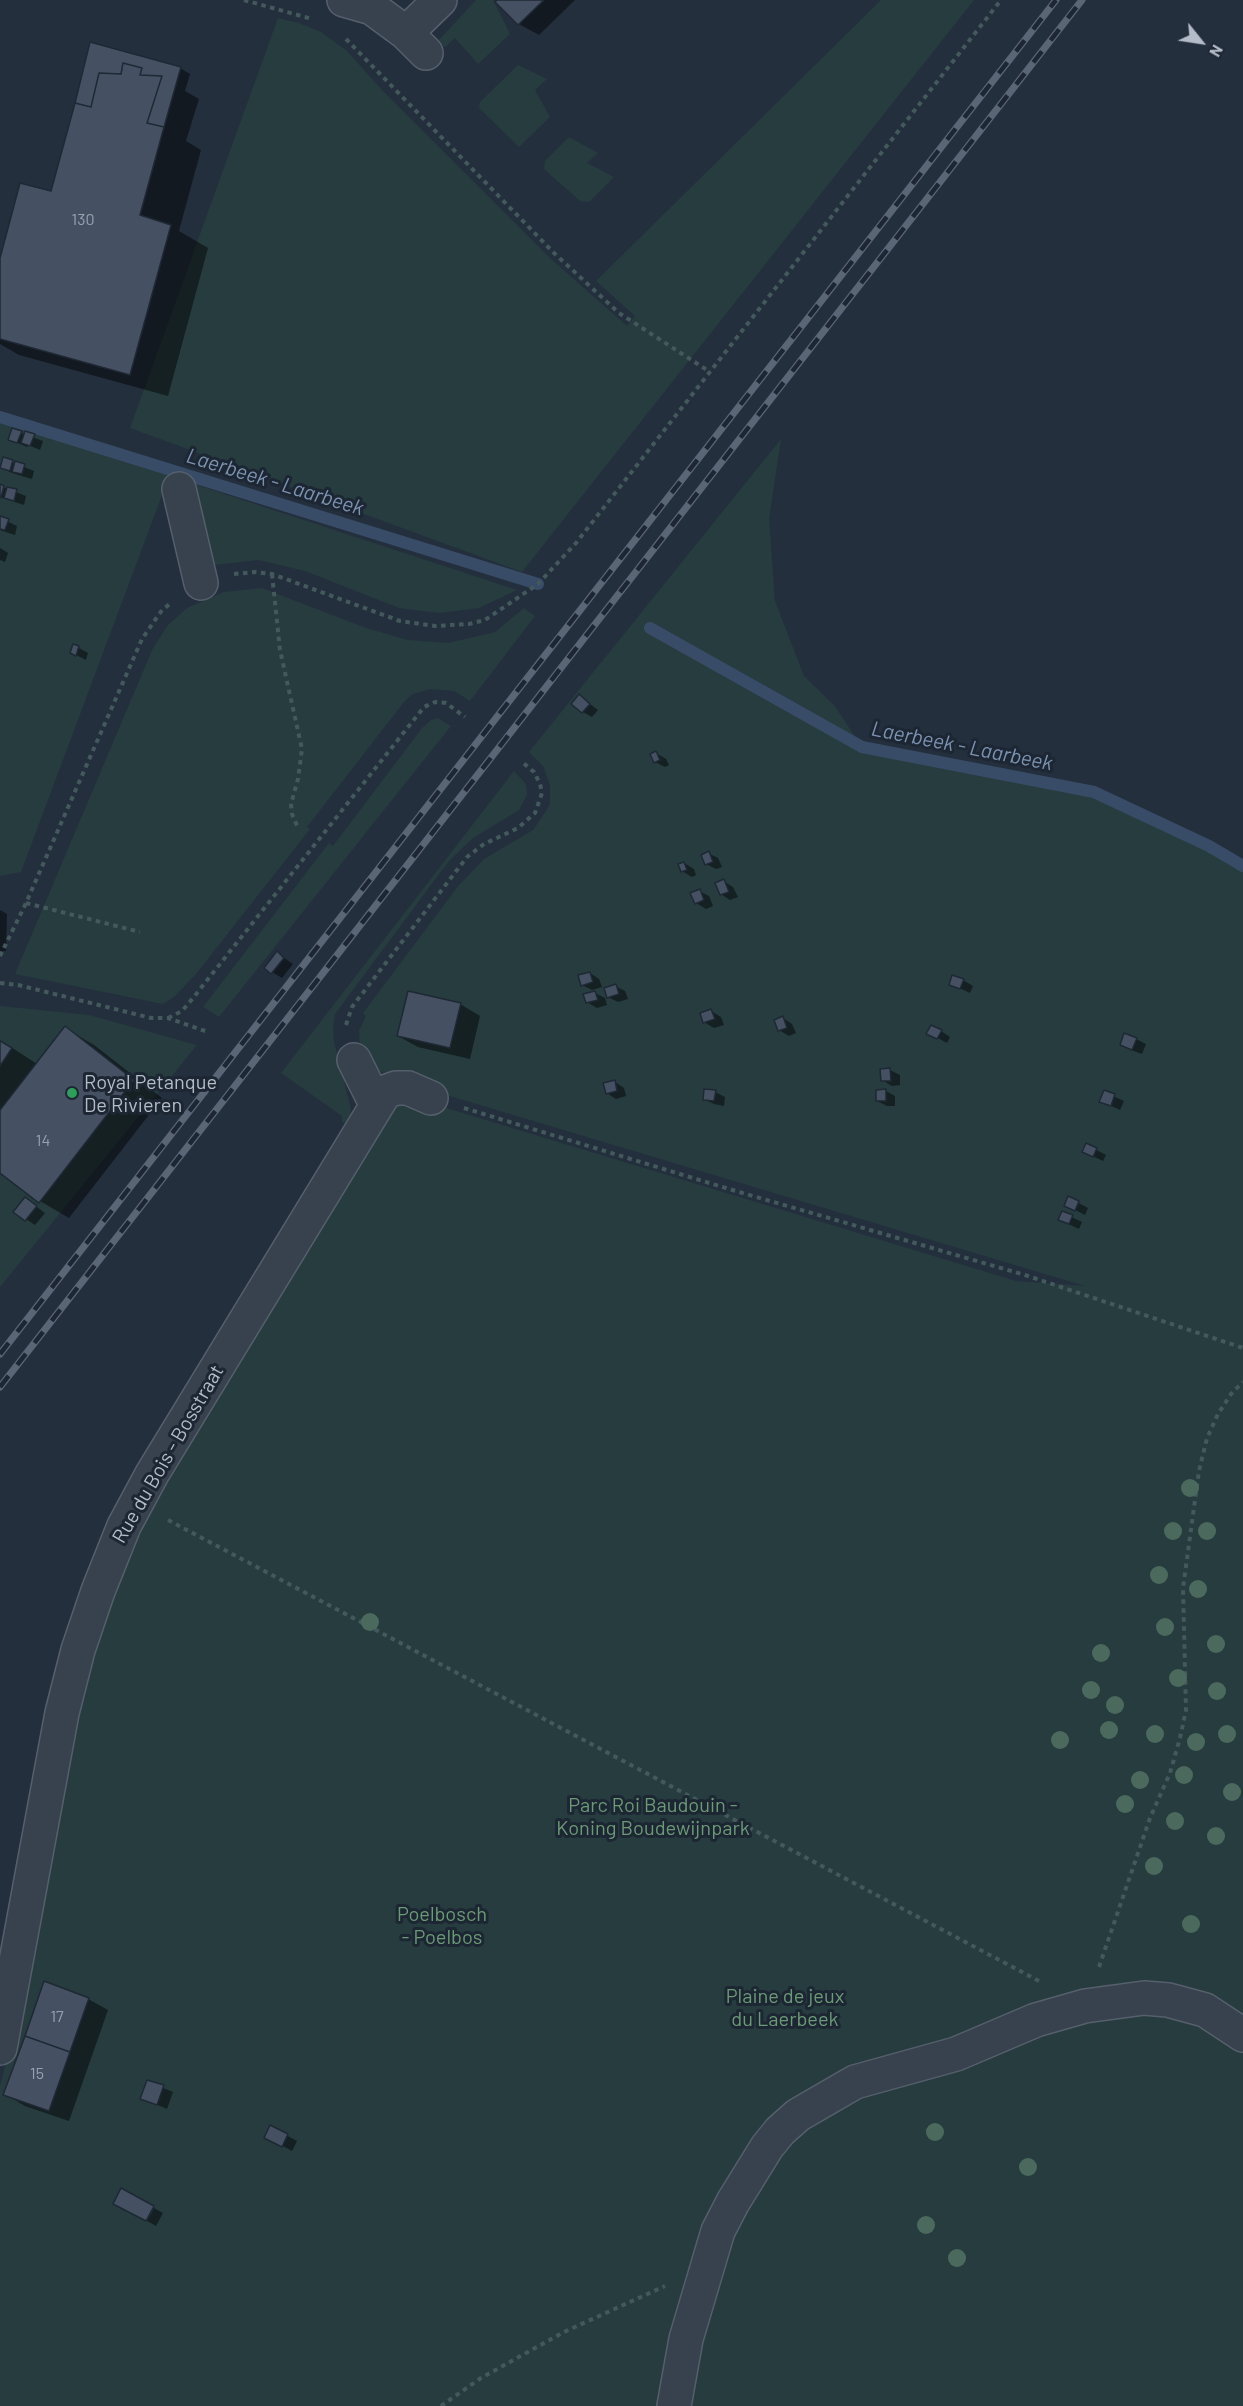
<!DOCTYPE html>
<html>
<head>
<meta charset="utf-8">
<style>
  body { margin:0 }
  #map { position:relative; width:1243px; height:2406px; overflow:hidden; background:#242f3e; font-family:Barlow,sans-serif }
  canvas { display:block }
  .north { position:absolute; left:1171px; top:12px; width:60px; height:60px; -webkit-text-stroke:4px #1d2633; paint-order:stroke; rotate:120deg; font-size:16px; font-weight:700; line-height:24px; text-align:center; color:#b4bcc9 }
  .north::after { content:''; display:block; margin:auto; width:21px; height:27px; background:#b4bcc9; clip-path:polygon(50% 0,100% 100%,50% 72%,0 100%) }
</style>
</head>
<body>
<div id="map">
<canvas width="1243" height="2406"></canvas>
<div class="north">N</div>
</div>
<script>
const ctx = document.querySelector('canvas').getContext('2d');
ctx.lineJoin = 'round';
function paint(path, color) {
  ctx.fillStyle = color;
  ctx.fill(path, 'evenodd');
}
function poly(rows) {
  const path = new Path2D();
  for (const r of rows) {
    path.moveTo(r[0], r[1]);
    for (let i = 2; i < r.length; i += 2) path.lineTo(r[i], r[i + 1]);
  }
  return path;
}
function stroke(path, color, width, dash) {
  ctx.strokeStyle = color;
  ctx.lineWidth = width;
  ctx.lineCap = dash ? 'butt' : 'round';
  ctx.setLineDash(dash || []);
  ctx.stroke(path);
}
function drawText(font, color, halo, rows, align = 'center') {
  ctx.font = font + ' Barlow,sans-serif';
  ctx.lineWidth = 6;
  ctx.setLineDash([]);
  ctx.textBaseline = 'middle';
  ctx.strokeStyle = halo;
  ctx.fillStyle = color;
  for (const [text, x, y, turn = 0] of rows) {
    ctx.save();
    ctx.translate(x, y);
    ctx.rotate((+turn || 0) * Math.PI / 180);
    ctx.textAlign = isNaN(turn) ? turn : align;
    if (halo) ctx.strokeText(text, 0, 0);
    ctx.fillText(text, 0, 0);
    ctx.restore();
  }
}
paint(poly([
  [476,0,493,0,510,34,478,64,455,38,445,47,438,41],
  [881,0,974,0,522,572,130,428,278,18,299,23,321,32,347,51,381,89,551,259,627,326,635,316,596,281],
  [518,65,547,79,535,90,550,117,519,147,479,108,480,102],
  [569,137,598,153,587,163,614,177,589,202,580,201,544,169,545,161],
  [0,421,170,474,21,872,0,876],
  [781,439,769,519,775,601,804,676,834,705,862,747,1094,792,1209,846,1243,866,1243,2406,0,2406,0,2086,14,2032,70,1715,123,1552,395,1101,430,1103,1016,1281,1085,1286,433,1091,434,1086,377,1071,360,1047,359,1031,366,1016,363,1013,459,885,484,859,533,830,546,811,550,804,550,785,543,766,529,752],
  [191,483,517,590,479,608,439,613,399,608,305,571,258,560,206,566],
  [262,588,366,628,408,640,448,643,495,632,524,608,535,616,470,701,454,691,430,689,413,694,404,702,307,827,310,829,196,974,174,997,163,1004,15,974,153,648,168,625,187,608,224,592],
  [438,718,451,726,219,1017,203,1007,329,843,333,846,422,728,431,720],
  [514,771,526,784,527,795,519,810,473,838,448,862,335,1014,333,1028,334,1042,351,1109,350,1127,342,1122,342,1116,281,1073],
  [0,1006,89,1015,197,1045,0,1287]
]), '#263c3f');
paint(poly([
  [499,0,575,0,539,35,519,24,497,2],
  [180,68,190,74,185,91,199,99,186,141,201,150,179,231,208,248,168,396,19,355,0,344,0,263,52,193],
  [21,433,43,441,40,450,28,445,27,447,20,444,10,439],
  [4,459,34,471,32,479,12,473,2,468],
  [0,486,26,496,24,505,0,497],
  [0,518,17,526,15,535,0,530],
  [0,548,8,553,5,562,0,560],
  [79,648,88,653,86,660,72,653],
  [579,696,598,710,592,717,583,712],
  [656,753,666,759,669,765,665,767,655,762],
  [708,853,718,858,722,867,716,869,706,864],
  [684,863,694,869,696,875,692,877,682,871],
  [723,881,733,887,738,897,730,900,721,894],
  [699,891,709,896,713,906,706,909,696,903],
  [0,910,7,914,6,951,0,951],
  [277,953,293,964,282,978,272,972],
  [590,973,599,979,602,987,592,990,582,985],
  [963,980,973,986,970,993,951,984],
  [615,986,625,991,628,999,618,1002,608,997],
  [595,993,605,998,607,1005,597,1008,587,1002],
  [460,1004,480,1016,470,1059,418,1047,398,1036],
  [711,1011,721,1017,724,1025,714,1028,704,1022],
  [783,1018,792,1024,796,1033,789,1036,779,1030],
  [65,1028,94,1045,162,1098,69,1218,40,1201,0,1171,0,1040,37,1064],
  [941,1031,950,1037,947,1043,936,1037],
  [1136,1039,1146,1044,1142,1054,1131,1050],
  [890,1070,900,1075,900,1085,892,1086,882,1080],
  [615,1082,624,1088,626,1096,616,1099,607,1093],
  [886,1091,895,1096,895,1106,887,1106,877,1101],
  [715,1092,725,1097,724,1106,714,1104,704,1099],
  [1104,1092,1124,1101,1120,1110,1101,1101],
  [1087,1145,1106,1155,1103,1161,1084,1152],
  [1069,1198,1088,1208,1085,1215,1066,1205],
  [26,1199,45,1213,35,1225,26,1219],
  [1063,1213,1082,1222,1079,1229,1060,1220],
  [88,1999,108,2010,69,2121,25,2106,5,2094],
  [148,2082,173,2092,167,2109,142,2098],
  [271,2127,297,2141,292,2151,266,2137],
  [154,2208,163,2213,156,2226,147,2221]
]), '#0007');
stroke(poly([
  [0,417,538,584],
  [650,628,862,747,1094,792,1209,846,1243,866]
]), '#394c67', 12);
const building = poly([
  [497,0,544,0,518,25,495,2,497,0],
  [90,42,181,67,164,127,147,123,162,76,140,75,142,68,123,63,121,74,99,73,91,107,75,103,90,42],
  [123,63,142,68,140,75,162,76,147,123,164,127,140,215,171,225,130,375,0,339,0,258,20,183,51,191,75,103,91,107,99,73,121,74,123,63],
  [12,428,22,431,17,443,8,440,12,428],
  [25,431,35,434,30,446,21,443,25,431],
  [3,457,13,460,10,471,0,468,3,457],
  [15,461,25,464,22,474,12,472,15,461],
  [0,484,4,486,1,498,0,497,0,484],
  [7,487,17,489,14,501,4,498,7,487],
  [0,516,9,519,5,530,0,529,0,516],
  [73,644,79,646,76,656,70,653,73,644],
  [579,694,590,704,582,713,571,704,579,694],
  [656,751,660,760,654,763,650,754,656,751],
  [709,851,713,862,705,865,701,855,709,851],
  [684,862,687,870,681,872,678,864,684,862],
  [724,879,729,892,720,895,715,883,724,879],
  [700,889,704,900,695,904,690,893,700,889],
  [277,951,284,958,271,974,264,968,277,951],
  [590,972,593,982,581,986,578,975,590,972],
  [952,975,964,979,960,989,949,985,952,975],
  [616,984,619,994,607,998,604,988,616,984],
  [408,991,461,1003,450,1048,397,1036,408,991],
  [595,991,598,1000,586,1003,583,994,595,991],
  [711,1009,715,1019,703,1023,700,1013,711,1009],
  [783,1016,787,1028,778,1031,774,1020,783,1016],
  [931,1025,942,1030,937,1039,926,1034,931,1025],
  [65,1026,134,1080,39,1203,0,1173,0,1110,65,1026],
  [1124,1033,1137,1038,1132,1050,1120,1045,1124,1033],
  [0,1041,12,1048,0,1066,0,1041],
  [890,1068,891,1081,881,1081,880,1069,890,1068],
  [615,1080,617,1091,606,1094,603,1083,615,1080],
  [704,1089,716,1090,714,1101,703,1100,704,1089],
  [886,1089,886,1101,876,1101,876,1090,886,1089],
  [1104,1090,1115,1094,1111,1106,1099,1102,1104,1090],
  [1086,1143,1097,1148,1093,1157,1082,1152,1086,1143],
  [1068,1196,1079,1201,1075,1211,1064,1206,1068,1196],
  [25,1197,37,1206,25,1221,13,1212,25,1197],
  [1062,1211,1073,1215,1069,1224,1058,1220,1062,1211],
  [44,1981,89,1998,70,2052,25,2036,44,1981],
  [25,2036,70,2052,49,2111,3,2095,25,2036],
  [147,2080,164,2085,157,2105,140,2099,147,2080],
  [270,2125,288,2134,282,2147,264,2138,270,2125],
  [121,2188,154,2206,146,2221,113,2204,121,2188]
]);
paint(building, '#455162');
stroke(building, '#1f2835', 1.5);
const minor = poly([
  [344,0,372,8,406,33,426,53],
  [406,33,440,0],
  [179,489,201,583],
  [354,1060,376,1104],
  [0,2048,62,1713,78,1650,98,1591,124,1526,152,1474,385,1092,396,1088,408,1088,431,1098],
  [674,2406,686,2339,718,2231,733,2202,767,2147,780,2131,798,2115,855,2082,956,2054,1036,2020,1085,2006,1144,1998,1168,2000,1205,2010,1243,2035]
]);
stroke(minor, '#565f6c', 36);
stroke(poly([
  [244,0,312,19],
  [346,39,554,253,619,313,710,372],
  [234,574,255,572,272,574,400,621,435,626,469,624,485,620,538,584,576,543,1001,0],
  [272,574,280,650,302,749,298,779,291,804,292,814,298,828],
  [26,903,140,932],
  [0,956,26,903,142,639,162,610,171,603],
  [0,983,18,985,151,1018,168,1018,208,1032],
  [168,1018,182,1011,193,998,424,707,435,702,446,703,465,717],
  [346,1025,352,1007,467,857,484,844,518,828,535,813,542,793,540,784,534,772,522,762],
  [464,1108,729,1189,1025,1275,1243,1348],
  [168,1520,1039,1981],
  [1099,1967,1150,1818,1170,1773,1180,1738,1186,1710,1183,1588,1199,1471,1207,1438,1218,1414,1231,1394,1243,1382],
  [441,2406,481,2378,564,2332,665,2286]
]), '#44595c', 4, [4.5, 4.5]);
stroke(minor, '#38414e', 33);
const rail = poly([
  [0,1354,1056,0],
  [0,1387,1082,0]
]);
stroke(rail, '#5a6575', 7);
stroke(rail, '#1d2633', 4.5, [14]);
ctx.fillStyle = '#4b6a5d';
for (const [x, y] of [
  [1190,1488],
  [1173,1531],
  [1207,1531],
  [1159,1575],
  [1198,1589],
  [370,1622],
  [1165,1627],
  [1216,1644],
  [1101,1653],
  [1178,1678],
  [1091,1690],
  [1217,1691],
  [1115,1705],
  [1109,1730],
  [1155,1734],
  [1227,1734],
  [1060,1740],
  [1196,1742],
  [1184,1775],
  [1140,1780],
  [1232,1792],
  [1125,1804],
  [1175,1821],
  [1216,1836],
  [1154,1866],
  [1191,1924],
  [935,2132],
  [1028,2167],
  [926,2225],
  [957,2258]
]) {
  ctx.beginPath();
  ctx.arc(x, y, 9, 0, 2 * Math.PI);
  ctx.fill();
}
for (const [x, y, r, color] of [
  [72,1093,6,"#2e9e5b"]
]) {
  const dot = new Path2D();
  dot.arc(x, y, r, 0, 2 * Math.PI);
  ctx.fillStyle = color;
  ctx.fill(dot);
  stroke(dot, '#1d2633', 2);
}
drawText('16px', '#98a1af', null, [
  ["130",83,220],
  ["14",43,1141],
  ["17",57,2017],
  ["15",37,2074]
]);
drawText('20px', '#b4bcc9', '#1d2633', [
  ["Royal Petanque",84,1082],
  ["De Rivieren",84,1105]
], 'left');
drawText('20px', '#b4bcc9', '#1d2633', [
  ["Rue du Bois - Bosstraat",168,1454,-60]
]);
drawText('20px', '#6b9a76', '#1d2633', [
  ["Parc Roi Baudouin -",653,1805],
  ["Koning Boudewijnpark",653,1828],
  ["Poelbosch",442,1914],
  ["- Poelbos",442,1937],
  ["Plaine de jeux",785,1996],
  ["du Laerbeek",785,2019]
]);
drawText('italic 21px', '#7c92b1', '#1d2633', [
  ["Laerbeek - Laarbeek",275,482,17],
  ["Laerbeek - Laarbeek",962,746,11]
]);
</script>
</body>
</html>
